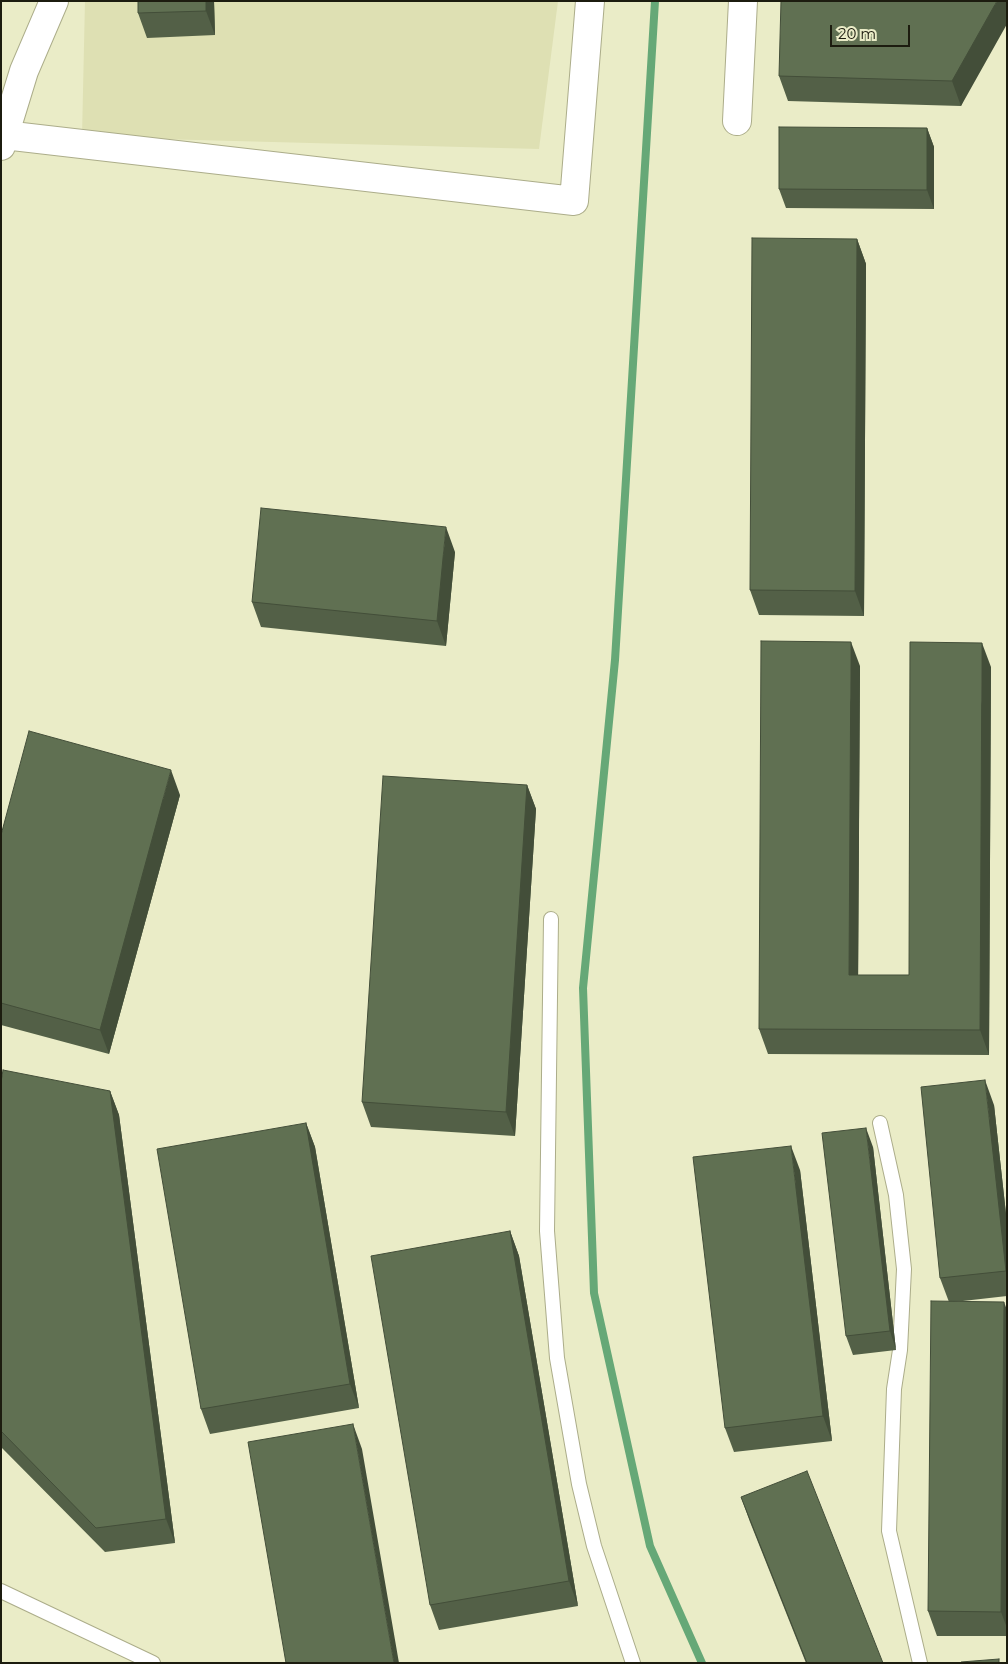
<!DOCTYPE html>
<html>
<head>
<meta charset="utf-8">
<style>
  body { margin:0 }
  #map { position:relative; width:1008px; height:1664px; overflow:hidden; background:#eaecc7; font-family:Montserrat,sans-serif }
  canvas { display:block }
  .frame { position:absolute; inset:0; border:2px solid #1c1c0f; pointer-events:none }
  .scale { position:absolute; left:830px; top:25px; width:80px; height:22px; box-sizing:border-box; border:2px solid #1c1c0f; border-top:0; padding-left:6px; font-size:15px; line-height:18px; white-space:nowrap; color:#1c1c0f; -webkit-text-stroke:4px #eaecc7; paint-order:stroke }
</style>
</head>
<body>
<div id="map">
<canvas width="1008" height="1664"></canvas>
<div class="frame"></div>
<div class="scale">20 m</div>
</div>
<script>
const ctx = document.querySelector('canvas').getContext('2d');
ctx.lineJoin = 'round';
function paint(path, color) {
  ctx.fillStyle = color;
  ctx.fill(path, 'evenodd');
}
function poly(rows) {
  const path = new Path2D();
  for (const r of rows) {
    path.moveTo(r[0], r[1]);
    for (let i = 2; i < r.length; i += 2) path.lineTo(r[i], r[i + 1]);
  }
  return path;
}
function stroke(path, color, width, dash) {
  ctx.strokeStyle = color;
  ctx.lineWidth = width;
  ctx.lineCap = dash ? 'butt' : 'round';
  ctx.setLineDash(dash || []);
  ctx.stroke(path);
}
paint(poly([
  [85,1,558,1,539,149,82,137]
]), '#dee0b3');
stroke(poly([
  [655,1,615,660,583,988,594,1293,650,1546,702,1663]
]), '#66a877', 8);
const lane = poly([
  [551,919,547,1231,557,1358,579,1484,594,1546,633,1663],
  [880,1123,896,1195,904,1269,900,1350,894,1389,889,1531,920,1663],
  [1,1591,153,1663]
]);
const street = poly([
  [737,121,743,1],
  [4,135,574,201,590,1],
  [1,146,24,71,54,1]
]);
stroke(lane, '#acad8a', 16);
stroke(street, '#acad8a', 30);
stroke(lane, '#fff', 14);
stroke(street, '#fff', 28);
paint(poly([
  [214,1,215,35,147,38,138,13],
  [1007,1,961,106,788,101,779,76],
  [927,128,934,147,934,209,786,208,779,189],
  [857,239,866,264,864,616,759,615,750,590],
  [455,552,446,646,261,627,252,602],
  [860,666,858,975,909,975,991,667,989,1055,768,1054,759,1029],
  [527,785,536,809,515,1136,371,1127,362,1102],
  [180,795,109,1054,1,1025,1,835],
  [1,1082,110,1091,119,1115,175,1543,105,1552,1,1447],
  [994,1105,1007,1223,1007,1296,954,1302,1007,1310,1007,1636,937,1636,928,1611,949,1302,940,1278],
  [306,1123,315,1147,359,1408,210,1434,201,1409],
  [873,1147,896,1350,853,1355,846,1336],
  [800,1170,832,1441,734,1452,725,1428],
  [510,1231,519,1256,578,1606,439,1630,430,1605],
  [741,1497,883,1663,806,1663,750,1522]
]), '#536047');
paint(poly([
  [206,1,214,1,215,35,206,11],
  [997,1,1007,1,1007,24,961,106,952,81],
  [927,128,934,147,934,209,927,190],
  [857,239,866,264,864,616,855,591],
  [446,527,455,552,446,646,437,621],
  [851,642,860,666,858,1000,849,975],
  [982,643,991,667,989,1055,980,1030],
  [171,770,180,795,109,1054,100,1030],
  [527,785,536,809,515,1136,506,1112],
  [985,1080,994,1105,1007,1223,1007,1274,1006,1271],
  [110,1091,119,1115,175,1543,166,1519],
  [306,1123,315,1147,359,1408,350,1384],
  [866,1128,873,1147,896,1350,890,1331],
  [791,1146,800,1170,832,1441,823,1416],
  [510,1231,519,1256,578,1606,569,1581],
  [1004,1302,1007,1310,1007,1628,1001,1612],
  [353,1424,362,1449,399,1663,394,1663]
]), '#434e39');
const building = poly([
  [138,1,206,1,206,11,138,13,138,1],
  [781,1,997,1,952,81,779,76,781,1],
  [779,127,927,128,927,190,779,189,779,127],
  [752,238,857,239,855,591,750,590,752,238],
  [261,508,446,527,437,621,252,602,261,508],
  [761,641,851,642,849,975,909,975,910,642,982,643,980,1030,759,1029,761,641],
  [29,731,171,770,100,1030,1,1003,1,835,29,731],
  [383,776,527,785,506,1112,362,1102,383,776],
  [3,1070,110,1091,166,1519,96,1528,1,1431,1,1082,3,1070],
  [985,1080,1006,1271,940,1278,921,1087,985,1080],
  [306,1123,350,1384,201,1409,157,1149,306,1123],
  [866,1128,890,1331,846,1336,822,1133,866,1128],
  [791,1146,823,1416,725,1428,693,1157,791,1146],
  [510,1231,569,1581,430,1605,371,1256,510,1231],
  [931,1301,1004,1302,1001,1612,928,1611,931,1301],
  [353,1424,394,1663,286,1663,248,1442,353,1424],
  [807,1471,883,1663,807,1663,741,1497,807,1471],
  [999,1659,999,1663,961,1663,961,1662,999,1659]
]);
paint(building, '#607052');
stroke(building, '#434e39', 1);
</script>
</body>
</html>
